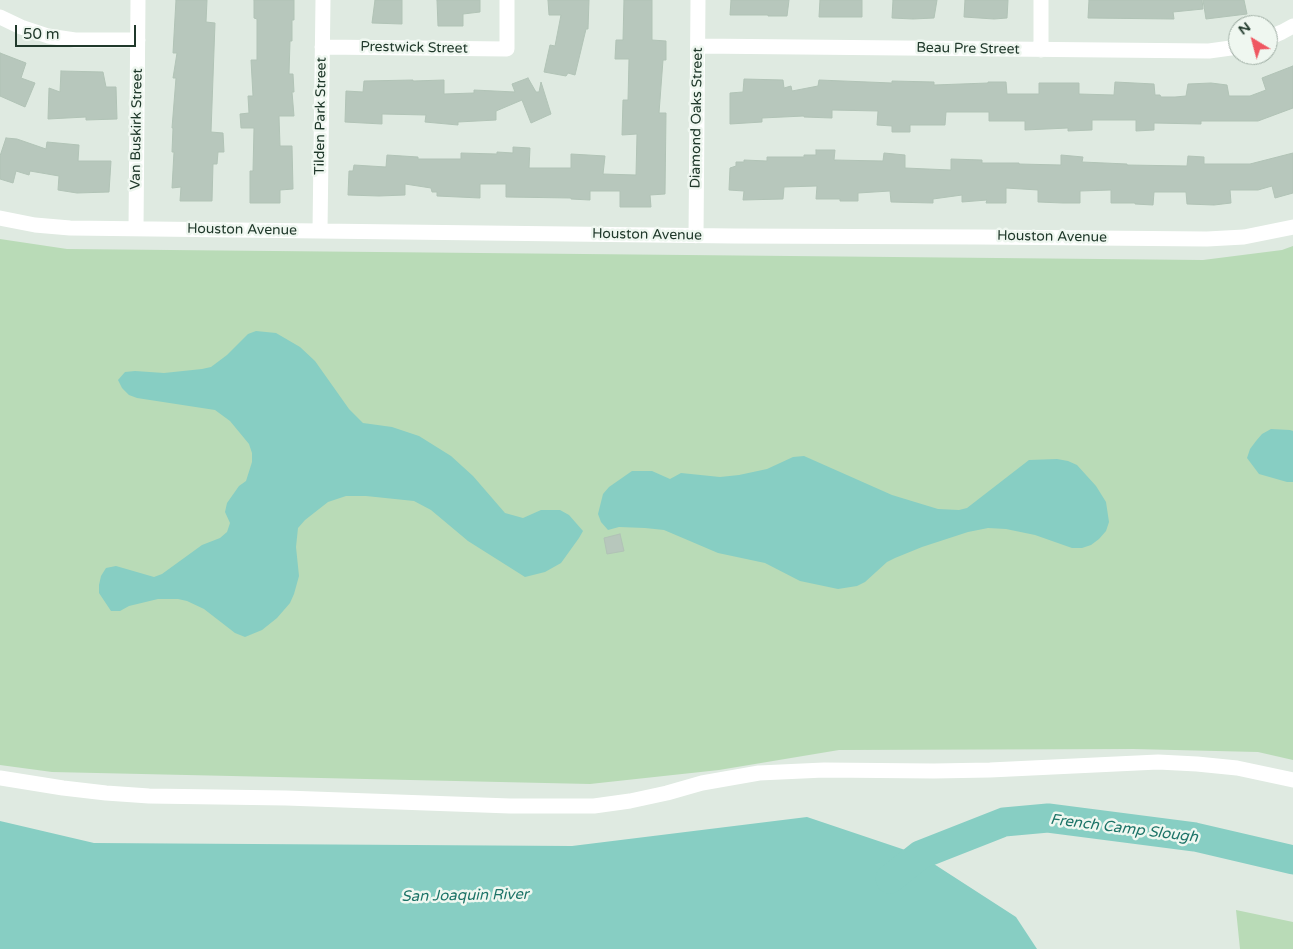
<!DOCTYPE html>
<html>
<head>
<meta charset="utf-8">
<style>
  body { margin:0 }
  #map { position:relative; width:1293px; height:949px; overflow:hidden; background:#dfeae1; font-family:"Varela Round",sans-serif }
  canvas { display:block }
  .north { position:absolute; left:1228px; top:15px; width:50px; height:50px; box-sizing:border-box; background:#eff7f0; border:1px solid #9caba1; border-radius:50%; rotate:323deg; font-size:14px; font-weight:700; line-height:20px; text-align:center; color:#20392b }
  .north::after { content:''; display:block; margin:auto; width:18px; height:22px; background:#ef5761; clip-path:polygon(50% 0,100% 100%,50% 72%,0 100%) }
  .scale { position:absolute; left:15px; top:25px; width:121px; height:22px; box-sizing:border-box; border:2px solid #20392b; border-top:0; padding-left:6px; font-size:15px; line-height:18px; white-space:nowrap; color:#20392b; -webkit-text-stroke:4px #eff7f0; paint-order:stroke }
</style>
</head>
<body>
<div id="map">
<canvas width="1293" height="949"></canvas>
<div class="north">N</div>
<div class="scale">50 m</div>
</div>
<script>
const ctx = document.querySelector('canvas').getContext('2d');
ctx.lineJoin = 'round';
function paint(path, color) {
  ctx.fillStyle = color;
  ctx.fill(path, 'evenodd');
}
function poly(rows) {
  const path = new Path2D();
  for (const r of rows) {
    path.moveTo(r[0], r[1]);
    for (let i = 2; i < r.length; i += 2) path.lineTo(r[i], r[i + 1]);
  }
  return path;
}
function stroke(path, color, width, dash) {
  ctx.strokeStyle = color;
  ctx.lineWidth = width;
  ctx.lineCap = dash ? 'butt' : 'round';
  ctx.setLineDash(dash || []);
  ctx.stroke(path);
}
function drawText(font, color, halo, rows, align = 'center') {
  ctx.font = font + ' "Varela Round",sans-serif';
  ctx.lineWidth = 5;
  ctx.setLineDash([]);
  ctx.textBaseline = 'middle';
  ctx.strokeStyle = halo;
  ctx.fillStyle = color;
  for (const [text, x, y, turn = 0] of rows) {
    ctx.save();
    ctx.translate(x, y);
    ctx.rotate((+turn || 0) * Math.PI / 180);
    ctx.textAlign = isNaN(turn) ? turn : align;
    if (halo) ctx.strokeText(text, 0, 0);
    ctx.fillText(text, 0, 0);
    ctx.restore();
  }
}
paint(poly([
  [0,239,67,249,1203,260,1282,250,1293,246,1293,760,1258,752,1133,749,839,750,719,770,590,784,52,772,0,765],
  [1236,910,1293,922,1293,949,1240,949]
]), '#b9dbb7');
paint(poly([
  [256,331,276,333,300,347,315,361,349,409,363,423,392,427,419,436,451,456,473,476,505,513,523,518,541,510,560,510,569,515,583,531,579,538,561,563,545,572,525,577,468,541,431,510,414,501,366,496,346,496,328,502,305,520,298,528,296,547,299,576,294,594,290,603,277,618,262,630,245,637,235,633,204,609,187,601,178,599,158,599,129,606,120,611,111,611,99,593,99,585,101,576,106,568,116,566,154,577,162,574,202,545,220,538,227,532,230,523,225,512,227,503,239,486,246,481,252,462,252,453,249,444,230,421,215,410,137,398,129,395,122,388,118,380,125,372,135,371,164,373,202,369,211,367,227,355,248,334],
  [1271,429,1290,430,1293,431,1293,482,1287,482,1259,474,1247,458,1250,449,1256,441,1262,434],
  [804,456,892,495,938,509,959,510,967,508,1029,460,1057,459,1068,461,1077,465,1096,486,1106,502,1109,522,1106,531,1099,539,1091,545,1082,548,1072,548,1035,535,1006,529,988,528,968,532,922,547,895,558,887,562,865,582,857,586,838,589,800,581,765,563,718,553,664,530,645,528,619,527,608,530,601,522,598,514,603,494,609,487,632,471,652,471,670,479,681,473,720,477,739,475,767,469,793,457],
  [807,817,920,855,1016,917,1037,949,0,949,0,821,94,843,572,846]
]), '#87cec3');
stroke(poly([
  [890,879,920,855,1004,822,1048,818,1195,837,1293,860]
]), '#87cec3', 29);
const building = poly([
  [176,0,207,0,206,22,215,23,211,132,223,133,224,152,218,152,217,164,213,164,212,201,180,201,181,187,172,188,174,152,172,152,173,128,172,128,176,78,173,78,177,53,173,53,176,0],
  [254,0,294,0,294,20,292,20,292,41,290,41,289,74,293,74,294,92,292,92,294,116,279,116,280,146,292,146,293,189,280,190,280,203,250,203,250,171,253,171,254,128,241,128,240,114,249,113,248,96,253,96,251,60,257,60,257,19,254,18,254,0],
  [375,0,402,0,402,24,372,23,375,0],
  [437,0,480,0,480,12,463,14,463,26,438,26,437,0],
  [548,0,589,0,588,29,586,29,575,75,568,73,566,76,544,72,550,45,555,46,561,15,549,15,548,0],
  [624,0,652,0,652,40,666,41,666,60,663,60,659,113,666,113,665,194,650,195,651,207,620,207,620,191,590,191,590,200,571,199,571,198,506,197,506,184,480,184,480,198,437,196,437,192,432,192,431,188,405,184,405,195,379,196,348,195,349,171,353,171,354,165,386,167,387,155,418,157,418,159,461,159,461,153,497,154,497,152,513,153,513,147,530,148,529,168,571,168,571,154,605,156,603,174,636,175,637,134,622,135,623,100,628,100,629,59,615,59,616,40,623,40,624,0],
  [731,0,789,0,787,16,768,16,768,15,730,15,731,0],
  [820,0,862,0,862,17,819,17,820,0],
  [893,0,937,0,934,18,913,19,892,18,893,0],
  [965,0,1008,0,1007,18,994,19,964,17,965,0],
  [1089,0,1202,0,1203,9,1173,12,1174,19,1088,18,1089,0],
  [1203,0,1244,0,1247,14,1206,19,1203,0],
  [0,53,26,63,21,78,35,83,25,107,0,96,0,53],
  [1293,66,1293,108,1258,121,1201,121,1201,124,1154,123,1154,130,1136,131,1136,120,1092,120,1092,130,1068,131,1068,128,1025,130,1025,121,989,121,989,112,946,112,945,125,910,125,910,132,892,132,892,126,877,125,878,111,832,110,832,118,804,117,804,116,762,118,762,122,730,124,730,93,743,92,744,79,783,80,784,88,791,86,792,91,818,86,819,80,892,83,892,81,934,82,934,85,988,83,988,82,1006,82,1007,94,1039,94,1039,83,1079,83,1079,94,1114,95,1115,82,1154,84,1155,95,1160,95,1161,97,1175,97,1186,96,1188,84,1211,83,1227,85,1229,96,1250,96,1266,90,1262,78,1293,66],
  [61,71,103,72,106,87,116,87,117,119,86,120,86,117,48,119,49,88,60,92,61,71],
  [528,78,536,92,539,92,541,82,551,114,531,123,522,100,496,111,496,120,458,122,458,125,425,122,426,115,382,114,382,124,345,122,346,91,363,92,364,81,413,80,413,81,444,80,444,94,474,93,474,90,515,92,512,84,528,78],
  [6,138,17,139,46,149,47,142,79,145,78,161,111,161,109,192,77,193,58,190,59,176,30,171,29,175,16,171,13,183,0,179,0,156,6,138],
  [816,150,835,150,834,160,883,161,884,153,905,155,905,168,951,170,951,159,982,160,982,163,1019,163,1019,164,1061,165,1061,155,1083,157,1082,162,1127,164,1127,165,1187,166,1188,156,1204,157,1204,164,1250,164,1293,153,1293,193,1275,198,1272,186,1258,190,1230,190,1231,203,1214,205,1187,204,1186,192,1154,192,1153,205,1135,204,1135,203,1111,203,1111,190,1080,191,1080,203,1063,203,1038,202,1038,190,1006,188,1006,203,986,203,987,200,962,202,962,195,933,199,933,203,891,202,890,191,858,193,858,201,840,201,840,199,816,199,817,186,784,187,783,199,743,200,744,191,729,190,730,168,736,166,736,162,744,162,744,160,767,161,767,157,804,157,804,155,816,155,816,150],
  [620,534,624,551,607,554,604,538,620,534]
]);
paint(building, '#b7c7bc');
stroke(building, '#b1c3b6', 1);
stroke(poly([
  [0,17,21,27,48,36,75,40,138,40],
  [1268,38,1282,32,1293,26],
  [698,46,1209,51,1238,47],
  [322,47,507,49,507,0],
  [1041,50,1041,0],
  [0,218,35,225,70,228,734,236,980,237,1207,239,1244,237,1293,227],
  [136,229,138,0],
  [320,231,323,0],
  [696,236,698,0],
  [0,778,63,788,106,793,149,796,286,798,510,806,594,806,630,801,667,793,702,783,759,773,824,770,934,771,990,770,1158,762,1197,764,1237,768,1293,780]
]), '#fff', 15);
drawText('14px', '#20392b', '#eff7f0', [
  ["Prestwick Street",414,48,1],
  ["Beau Pre Street",968,49,1],
  ["Tilden Park Street",321,116,-89],
  ["Diamond Oaks Street",697,118,-89],
  ["Van Buskirk Street",137,129,-89],
  ["Houston Avenue",242,230,1],
  ["Houston Avenue",647,235,1],
  ["Houston Avenue",1052,237,1]
]);
drawText('italic 15px', '#1c7367', '#eff7f0', [
  ["French Camp Slough",1124,829,7],
  ["San Joaquin River",465,896,-1]
]);
</script>
</body>
</html>
